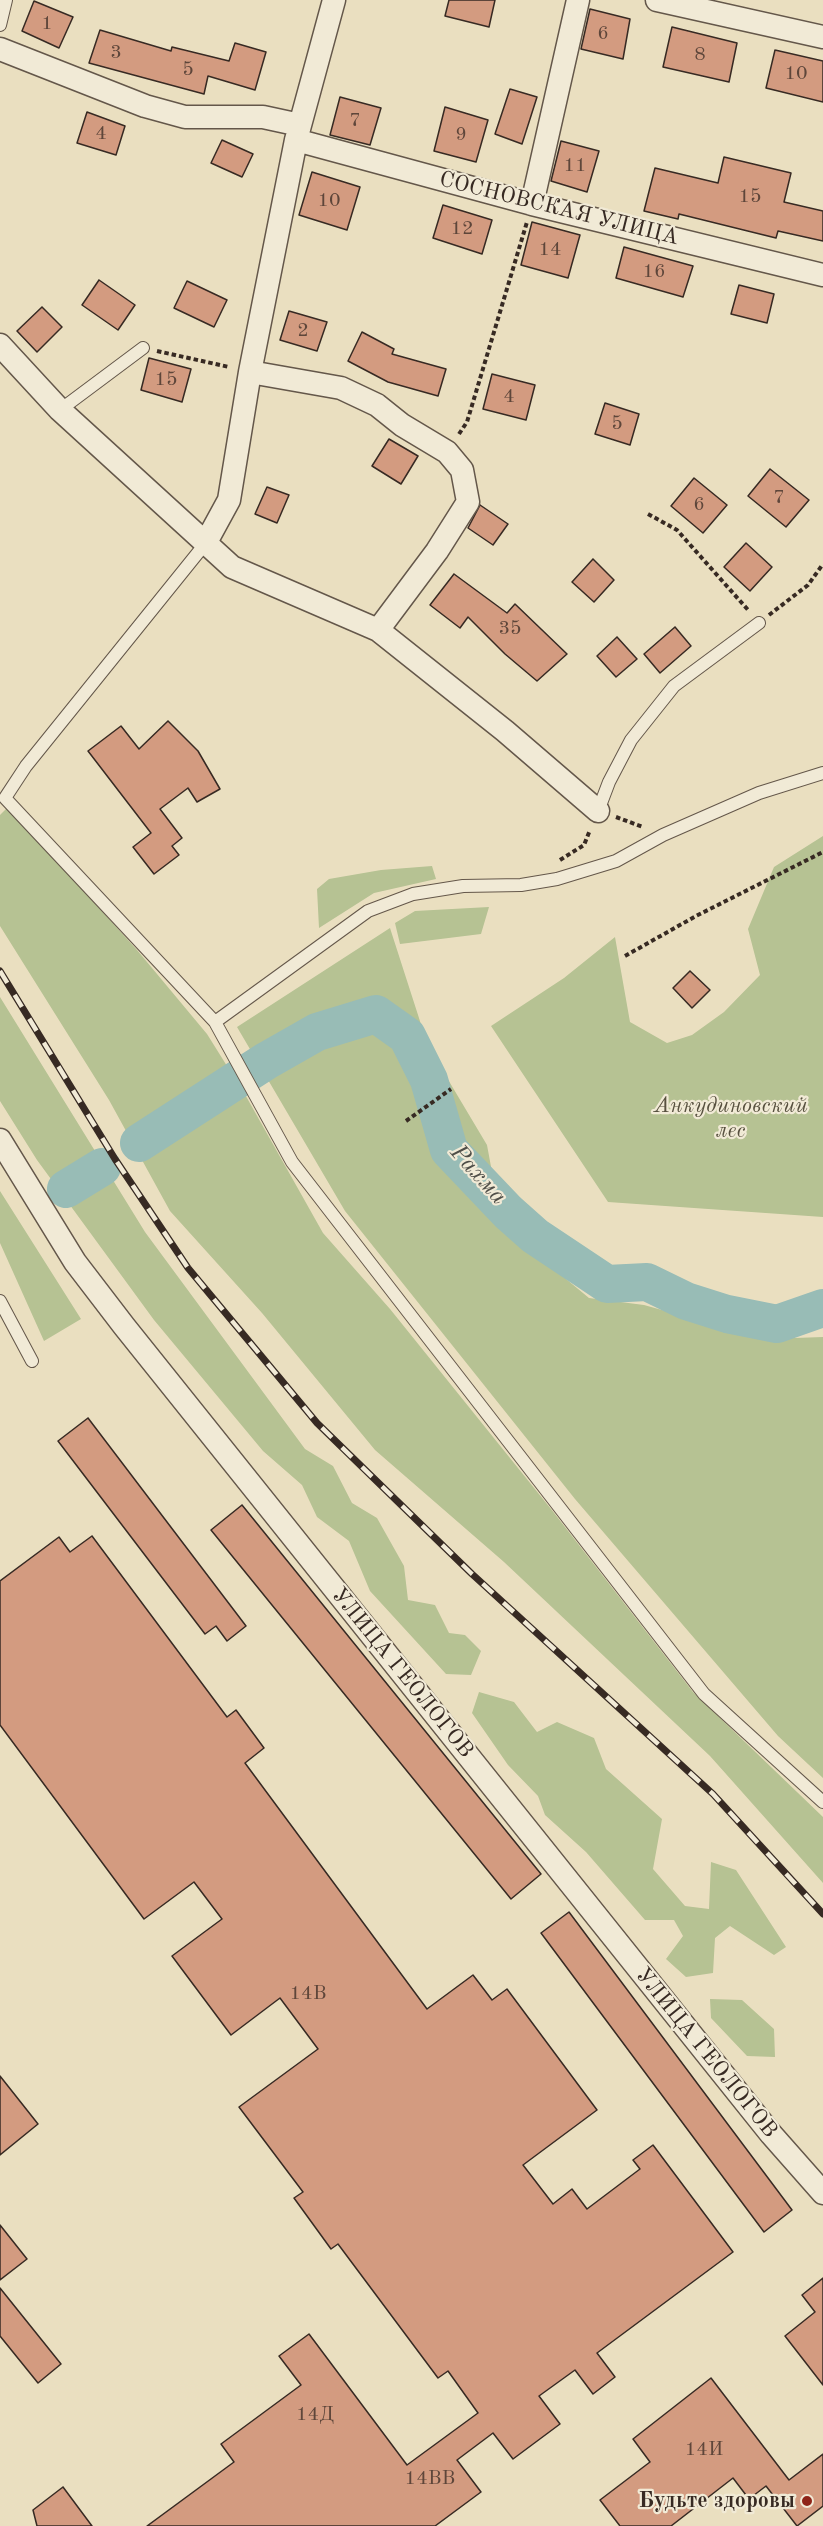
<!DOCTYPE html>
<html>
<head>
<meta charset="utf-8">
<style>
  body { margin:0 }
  canvas { display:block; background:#eadfc0 }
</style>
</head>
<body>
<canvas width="823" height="2526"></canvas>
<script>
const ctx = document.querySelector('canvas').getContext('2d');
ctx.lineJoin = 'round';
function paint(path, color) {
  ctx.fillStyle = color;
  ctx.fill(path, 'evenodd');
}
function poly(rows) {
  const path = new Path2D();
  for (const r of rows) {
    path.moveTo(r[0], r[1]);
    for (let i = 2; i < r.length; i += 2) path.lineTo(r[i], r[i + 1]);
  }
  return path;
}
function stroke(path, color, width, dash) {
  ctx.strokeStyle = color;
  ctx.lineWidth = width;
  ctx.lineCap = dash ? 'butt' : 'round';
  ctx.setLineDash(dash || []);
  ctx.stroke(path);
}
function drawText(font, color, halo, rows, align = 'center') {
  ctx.font = font + ' "Old Standard TT",serif';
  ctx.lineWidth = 4.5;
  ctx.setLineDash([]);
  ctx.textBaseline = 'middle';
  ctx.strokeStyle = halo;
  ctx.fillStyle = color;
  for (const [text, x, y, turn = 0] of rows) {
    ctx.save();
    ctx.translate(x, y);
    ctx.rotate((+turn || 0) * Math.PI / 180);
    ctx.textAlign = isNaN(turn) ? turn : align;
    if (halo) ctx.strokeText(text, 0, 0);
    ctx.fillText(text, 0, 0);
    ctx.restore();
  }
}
paint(poly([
  [8,807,137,950,207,1034,247,1098,323,1233,390,1309,551,1509,693,1692,823,1817,823,1883,710,1756,504,1562,375,1450,262,1313,170,1211,109,1100,0,926,0,815],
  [823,836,823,1217,608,1202,491,1026,564,978,615,937,630,1022,667,1043,692,1035,724,1012,760,975,748,929,774,867],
  [432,866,436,879,374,893,319,928,317,889,329,879,381,870],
  [489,907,481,934,400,944,395,923,415,911],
  [390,928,428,1046,487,1145,502,1226,589,1298,644,1305,766,1339,823,1337,823,1778,778,1736,575,1499,345,1211,237,1027],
  [0,997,145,1232,305,1449,333,1466,352,1503,377,1518,404,1566,408,1600,435,1605,449,1633,465,1635,481,1651,471,1675,446,1674,370,1591,349,1541,317,1517,302,1485,263,1451,154,1320,37,1160,0,1101],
  [0,1191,81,1319,44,1341,0,1243],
  [479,1692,514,1702,537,1732,557,1722,594,1738,606,1769,662,1819,653,1869,685,1906,709,1909,711,1862,736,1870,786,1947,774,1955,730,1926,715,1938,713,1973,686,1977,666,1959,683,1936,674,1920,645,1920,586,1852,545,1815,538,1796,508,1765,472,1713],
  [710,1999,742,2000,774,2029,775,2057,747,2056,711,2018]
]), '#b6c293');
stroke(poly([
  [139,1143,266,1061,317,1032,376,1014,407,1036,429,1080,449,1150,508,1212,535,1236,607,1284,647,1282,686,1301,727,1314,777,1324,823,1308],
  [66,1189,102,1167]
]), '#98bcb6', 38);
const building = poly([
  [449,0,495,0,489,27,445,16,449,0],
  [34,1,73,17,59,48,22,31,34,1],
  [590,9,630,19,623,59,581,49,590,9],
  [672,27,737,43,729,82,663,67,672,27],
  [100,30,171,51,172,47,229,61,235,43,266,52,255,90,208,76,204,94,89,63,100,30],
  [775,50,823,61,823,102,766,88,775,50],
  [510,89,537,97,522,144,495,134,510,89],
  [340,97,381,108,370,145,330,135,340,97],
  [445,107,488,120,476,162,434,151,445,107],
  [87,112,125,126,116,155,77,143,87,112],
  [222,140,253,154,242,177,211,163,222,140],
  [561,141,599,151,587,192,551,181,561,141],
  [724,157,791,173,784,202,823,211,823,241,778,231,776,238,679,214,678,219,644,211,655,168,718,183,724,157],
  [312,172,360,187,347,230,299,215,312,172],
  [443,205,492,220,482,254,433,238,443,205],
  [532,222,580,235,568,278,521,265,532,222],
  [624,247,693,266,683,297,616,278,624,247],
  [99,280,135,305,118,330,82,305,99,280],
  [187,281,227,300,214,327,174,308,187,281],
  [739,285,774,294,767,323,731,314,739,285],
  [42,307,62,327,37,352,17,331,42,307],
  [289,311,327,322,317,351,280,340,289,311],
  [362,332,394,349,392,354,446,369,438,396,388,382,348,361,362,332],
  [149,358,191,369,182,402,141,390,149,358],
  [492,374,535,385,526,420,483,409,492,374],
  [605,403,639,414,630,445,595,434,605,403],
  [389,439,418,456,401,484,372,466,389,439],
  [770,469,809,500,786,527,748,496,770,469],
  [694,478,727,505,703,533,671,506,694,478],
  [267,487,289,495,277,523,255,514,267,487],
  [480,505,508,524,493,545,468,528,480,505],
  [746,543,772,567,750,591,724,567,746,543],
  [593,559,614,580,594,602,572,582,593,559],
  [454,574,507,613,515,604,567,654,537,681,505,654,468,617,460,628,430,605,454,574],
  [675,627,691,646,660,673,644,654,675,627],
  [617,637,637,659,616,677,597,656,617,637],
  [168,721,198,751,220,789,197,802,188,788,160,809,182,838,172,846,179,855,154,874,133,847,151,833,88,751,121,726,139,749,168,721],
  [690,971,710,990,692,1008,673,988,690,971],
  [88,1418,246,1626,227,1641,216,1626,205,1634,58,1441,88,1418],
  [242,1505,541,1874,511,1899,211,1530,242,1505],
  [92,1536,227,1717,236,1710,264,1748,245,1763,427,2009,473,1975,492,2000,507,1989,597,2110,523,2165,553,2204,572,2189,587,2209,640,2169,633,2160,653,2145,733,2252,597,2353,615,2377,593,2394,575,2370,539,2396,560,2424,513,2459,493,2433,457,2460,481,2492,435,2526,147,2526,234,2462,221,2444,301,2385,279,2356,309,2334,407,2465,478,2413,448,2371,438,2378,338,2244,331,2249,294,2198,303,2192,239,2107,318,2049,280,1998,231,2035,172,1956,222,1919,194,1882,144,1919,0,1725,0,1581,59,1537,70,1552,92,1536],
  [569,1912,792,2210,764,2232,541,1933,569,1912],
  [0,2076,38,2124,0,2155,0,2076],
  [0,2225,27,2259,0,2280,0,2225],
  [823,2278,823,2385,785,2336,815,2312,802,2295,823,2278],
  [0,2288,61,2364,38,2383,0,2336,0,2288],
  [711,2378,789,2480,823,2454,823,2506,797,2526,766,2486,749,2499,733,2478,671,2526,620,2526,600,2500,650,2462,633,2439,711,2378],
  [63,2487,92,2526,37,2526,33,2510,63,2487]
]);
paint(building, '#d39b80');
stroke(building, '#372a23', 1.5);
const lane = poly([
  [0,25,6,0],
  [60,410,143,348],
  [205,544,26,766,5,798,215,1022,292,1162,704,1694,823,1802],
  [598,811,609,782,631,740,674,686,759,623],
  [215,1022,368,911,413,894,463,886,521,885,557,879,616,861,663,835,759,793,823,773],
  [0,1301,32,1361]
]);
const street = poly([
  [657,0,823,37],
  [0,49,145,106,185,117,263,117,300,125],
  [296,140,532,204,823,275],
  [532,204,578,0],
  [0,345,60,410,232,567,378,630,505,731,598,811],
  [250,372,341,388,377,405,402,425,447,452,462,470,468,502,437,551,378,630],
  [205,544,229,500,250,372,296,140,334,0],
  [0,1140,75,1262,124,1326,771,2134,823,2193]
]);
stroke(lane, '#64574a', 14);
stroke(street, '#64574a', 25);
stroke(poly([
  [157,351,229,367],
  [459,434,467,422,527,222],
  [648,514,677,530,749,611],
  [769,615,808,585,823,564],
  [616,817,643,827],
  [560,860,584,845,590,830],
  [625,956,696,916,823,852],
  [406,1121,451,1089]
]), '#372a23', 4, [4.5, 3]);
stroke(lane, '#f1ead6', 12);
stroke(street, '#f1ead6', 22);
const rail = poly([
  [0,971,115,1159,188,1268,317,1423,472,1574,713,1794,823,1914]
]);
stroke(rail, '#372a23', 7);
stroke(rail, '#f1ead6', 4.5, [14]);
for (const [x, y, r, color] of [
  [807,2501,6,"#8f2418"]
]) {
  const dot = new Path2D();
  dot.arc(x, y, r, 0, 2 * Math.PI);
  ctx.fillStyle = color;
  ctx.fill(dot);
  stroke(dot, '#f1ead6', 2);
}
drawText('20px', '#5e463a', null, [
  ["1",47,24],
  ["6",603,34],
  ["3",116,53],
  ["8",700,55],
  ["5",188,70],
  ["10",796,74],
  ["7",355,121],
  ["4",101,134],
  ["9",461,135],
  ["11",575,166],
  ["15",750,197],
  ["10",329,201],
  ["12",462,229],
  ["14",550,250],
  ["16",654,272],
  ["2",303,331],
  ["15",166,380],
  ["4",509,397],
  ["5",617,424],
  ["7",779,498],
  ["6",699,505],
  ["35",510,629],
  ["14В",308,1994],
  ["14Д",315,2415],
  ["14И",704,2450],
  ["14ВВ",430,2479]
]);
drawText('22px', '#372a23', '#f1ead6', [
  ["СОСНОВСКАЯ УЛИЦА",559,209,14],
  ["УЛИЦА ГЕОЛОГОВ",402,1673,51],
  ["УЛИЦА ГЕОЛОГОВ",706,2053,51]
]);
drawText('italic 22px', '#57503f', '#f1ead6', [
  ["Анкудиновский",731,1106],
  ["лес",731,1131]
]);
drawText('bold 22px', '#372a23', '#f1ead6', [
  ["Будьте здоровы",795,2501]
], 'right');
drawText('italic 24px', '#4f4e48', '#f1ead6', [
  ["Рахма",478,1175,48]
]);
</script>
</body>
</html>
